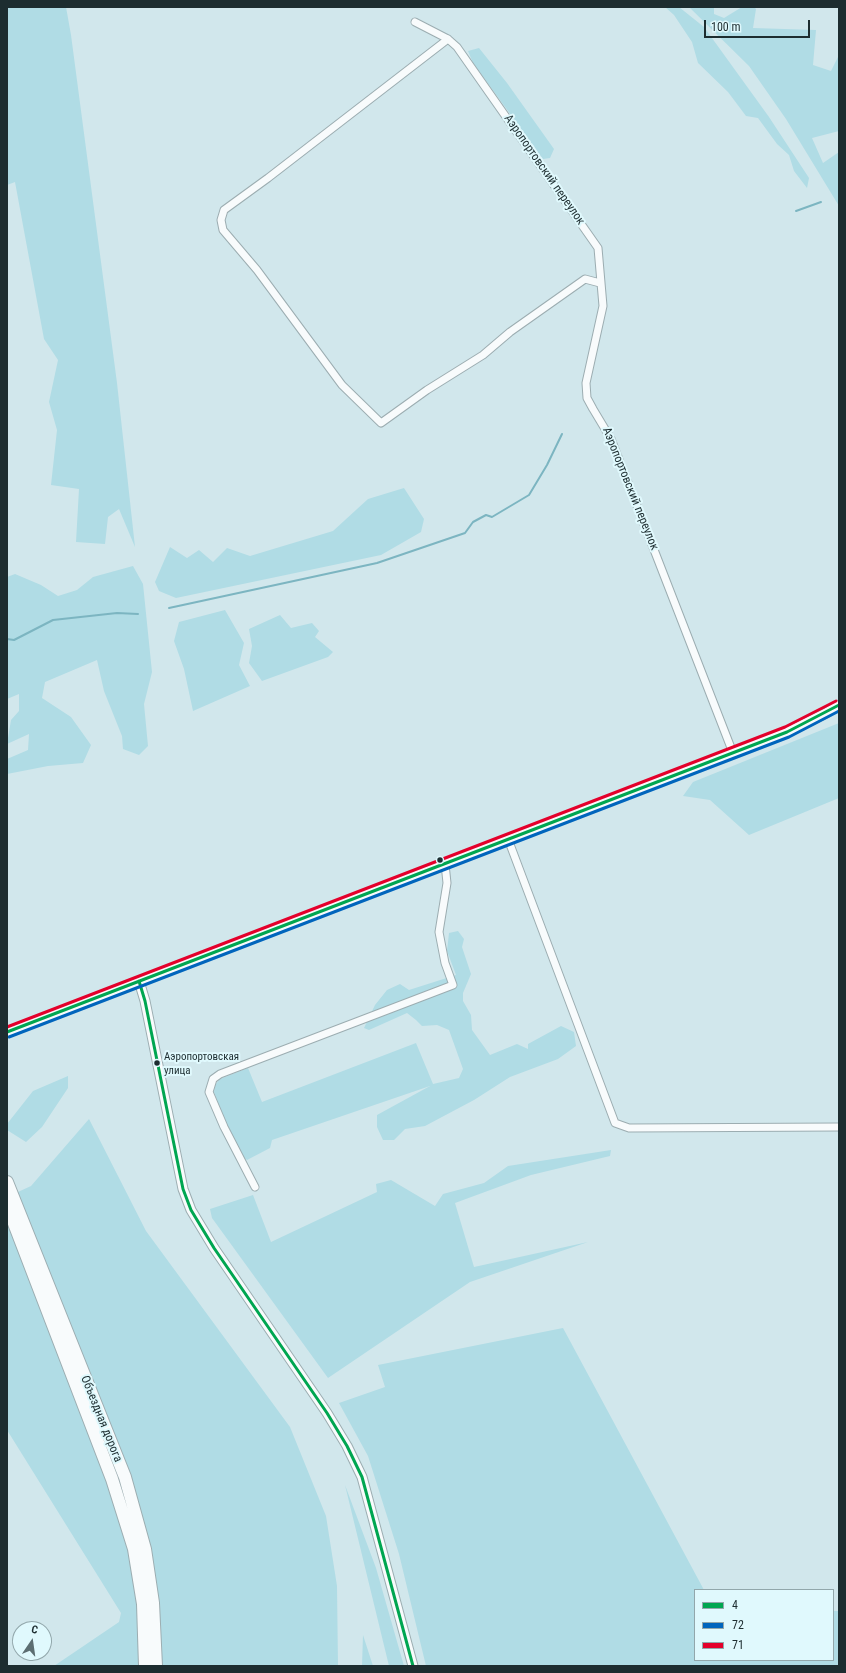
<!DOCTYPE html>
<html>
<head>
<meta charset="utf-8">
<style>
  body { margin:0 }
  #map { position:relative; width:846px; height:1673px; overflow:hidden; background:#d1e7ec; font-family:"Roboto Condensed",sans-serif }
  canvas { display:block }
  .frame { position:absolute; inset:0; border:8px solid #1d2d30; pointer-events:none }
  .legend { position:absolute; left:694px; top:1589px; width:140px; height:72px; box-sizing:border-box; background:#e0f9fd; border:1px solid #92a7ab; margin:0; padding:5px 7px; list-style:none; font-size:12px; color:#1d2d30 }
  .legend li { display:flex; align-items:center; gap:8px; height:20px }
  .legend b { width:20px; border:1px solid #92a7ab }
  .north { position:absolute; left:12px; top:1621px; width:40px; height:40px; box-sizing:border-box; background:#e0f9fd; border:1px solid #92a7ab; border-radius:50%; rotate:13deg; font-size:11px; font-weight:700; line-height:16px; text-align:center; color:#1d2d30 }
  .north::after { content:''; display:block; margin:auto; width:14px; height:18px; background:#5c6e72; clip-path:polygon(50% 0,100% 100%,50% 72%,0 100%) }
  .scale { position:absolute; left:704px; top:20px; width:106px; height:18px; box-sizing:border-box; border:2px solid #1d2d30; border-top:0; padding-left:5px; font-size:12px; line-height:14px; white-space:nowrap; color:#1d2d30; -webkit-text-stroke:3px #e0f9fd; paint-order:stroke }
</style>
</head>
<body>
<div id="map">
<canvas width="846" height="1673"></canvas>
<div class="frame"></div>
<ul class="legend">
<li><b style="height:5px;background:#00a651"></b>4</li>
<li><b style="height:5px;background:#0065bd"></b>72</li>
<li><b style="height:5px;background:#e4002b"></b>71</li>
</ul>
<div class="north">С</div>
<div class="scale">100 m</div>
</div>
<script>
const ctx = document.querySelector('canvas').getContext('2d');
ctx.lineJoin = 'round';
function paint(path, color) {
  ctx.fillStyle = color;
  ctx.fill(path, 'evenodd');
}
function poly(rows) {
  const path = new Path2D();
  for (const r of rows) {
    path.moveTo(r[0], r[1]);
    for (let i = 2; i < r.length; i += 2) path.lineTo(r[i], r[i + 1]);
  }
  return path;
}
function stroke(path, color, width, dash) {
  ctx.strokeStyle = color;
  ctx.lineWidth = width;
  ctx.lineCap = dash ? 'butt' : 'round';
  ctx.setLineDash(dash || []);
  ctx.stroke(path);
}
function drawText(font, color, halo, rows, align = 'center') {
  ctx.font = font + ' "Roboto Condensed",sans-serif';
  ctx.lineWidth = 4;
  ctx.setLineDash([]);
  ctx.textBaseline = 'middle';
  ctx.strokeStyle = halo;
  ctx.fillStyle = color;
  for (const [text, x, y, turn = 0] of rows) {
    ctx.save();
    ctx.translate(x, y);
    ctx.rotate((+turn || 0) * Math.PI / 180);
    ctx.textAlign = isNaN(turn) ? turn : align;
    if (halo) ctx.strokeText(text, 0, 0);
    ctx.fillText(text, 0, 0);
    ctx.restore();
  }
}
paint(poly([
  [7,7,66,7,71,35,117,383,135,547,119,509,108,517,105,544,76,542,79,489,51,485,57,430,49,402,58,360,44,339,15,182,7,185],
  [665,7,679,7,704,27,769,117,809,178,807,188,794,171,789,155,777,144,758,118,746,116,728,92,698,63,692,42,674,15],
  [689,7,714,7,714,14,724,18,742,7,754,7,756,9,753,28,816,30,813,65,831,71,839,55,839,131,812,138,823,163,839,152,839,206,786,119,749,66],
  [479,48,507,83,554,149,550,158,543,159,473,63,468,51],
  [404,488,424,519,421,532,381,555,176,598,159,591,155,582,170,547,187,558,199,550,213,562,227,548,250,556,333,531,368,499],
  [133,566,143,584,152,672,144,704,148,746,139,755,123,749,122,736,104,691,97,660,45,682,42,698,71,717,91,745,83,763,48,766,7,774,7,759,28,750,29,734,7,744,11,720,19,711,19,694,7,699,7,577,15,574,41,585,58,596,77,590,93,577],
  [225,610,244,643,239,665,250,686,193,711,184,669,174,641,179,622],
  [280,615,291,628,312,623,319,631,315,637,333,652,328,657,262,681,249,663,252,646,249,629],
  [839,723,839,798,749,835,710,800,683,796,693,782],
  [458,931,464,939,462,947,471,974,463,993,463,1001,471,1015,472,1030,490,1055,517,1044,528,1049,528,1044,561,1026,574,1032,576,1046,558,1059,510,1077,474,1100,425,1126,405,1129,394,1140,383,1140,377,1127,377,1115,430,1086,272,1140,270,1148,247,1160,243,1157,227,1127,214,1092,215,1085,220,1079,248,1068,262,1102,416,1043,433,1084,459,1078,463,1069,449,1030,437,1025,422,1026,416,1020,407,1013,369,1030,364,1028,375,1005,387,990,400,984,409,990,456,975,447,951,449,933],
  [68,1076,68,1088,42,1127,26,1142,7,1130,7,1124,33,1091],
  [89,1119,146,1231,290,1427,326,1516,337,1586,338,1666,54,1666,119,1622,121,1613,7,1430,7,1197,31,1186],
  [611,1150,610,1156,531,1175,455,1203,474,1267,588,1242,470,1282,328,1378,212,1218,210,1209,253,1195,271,1242,377,1192,376,1184,391,1180,435,1206,443,1194,484,1183,508,1166],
  [563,1328,704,1590,695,1590,695,1660,833,1660,833,1611,839,1611,839,1666,426,1666,399,1554,368,1456,339,1403,385,1387,378,1365],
  [345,1485,376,1568,404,1666,389,1666],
  [363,1635,373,1666,362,1666]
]), '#b0dce5');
stroke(poly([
  [796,211,821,202],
  [169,608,377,563,465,533,473,522,486,515,492,517,529,495,547,465,562,434],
  [7,639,14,640,53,620,117,613,138,614]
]), '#7cb5c1', 2);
const street = poly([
  [415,22,448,39,457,47,598,248,603,306,586,383,587,398,593,409,611,439,733,753],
  [448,39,268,178,224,210,221,220,223,230,257,270,342,385,381,423,427,390,483,355,510,332,585,279,600,283],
  [508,839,615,1123,629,1128,839,1127],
  [255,1187,224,1127,209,1092,213,1079,220,1074,453,985,445,963,439,932,447,883,445,864]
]);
const secondary = poly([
  [139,981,145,1001,183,1189,191,1210,214,1248,327,1413,347,1446,362,1477,413,1666],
  [7,1032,787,732,826,713,839,705]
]);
const highway = poly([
  [7,1182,125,1477,145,1549,153,1603,156,1666],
  [7,1205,112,1479,134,1549,143,1604,145,1666]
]);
stroke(street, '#9cadb1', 9);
stroke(secondary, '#9cadb1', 11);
stroke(highway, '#9cadb1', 14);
stroke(street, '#f8fbfc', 7);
stroke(secondary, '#f8fbfc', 9);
stroke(highway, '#f8fbfc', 12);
stroke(poly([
  [139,981,145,1001,183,1189,191,1210,214,1248,327,1413,347,1446,362,1477,413,1666],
  [7,1032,787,732,839,705]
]), '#00a651', 3);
stroke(poly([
  [9,1037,789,737,839,711]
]), '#0065bd', 3);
stroke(poly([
  [7,1027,785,727,836,701]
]), '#e4002b', 3);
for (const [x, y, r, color] of [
  [440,860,3.5,"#1d2d30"],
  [157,1063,3.5,"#1d2d30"]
]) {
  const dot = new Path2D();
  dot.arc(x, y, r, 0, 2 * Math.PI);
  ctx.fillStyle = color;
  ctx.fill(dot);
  stroke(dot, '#e0f9fd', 1.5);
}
drawText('11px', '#1d2d30', '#e0f9fd', [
  ["Аэропортовская",164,1057],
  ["улица",164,1071]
], 'left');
drawText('12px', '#1d2d30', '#e0f9fd', [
  ["Аэропортовский переулок",544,170,55],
  ["Аэропортовский переулок",630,489,68],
  ["Объездная дорога",101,1419,68]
]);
</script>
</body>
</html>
